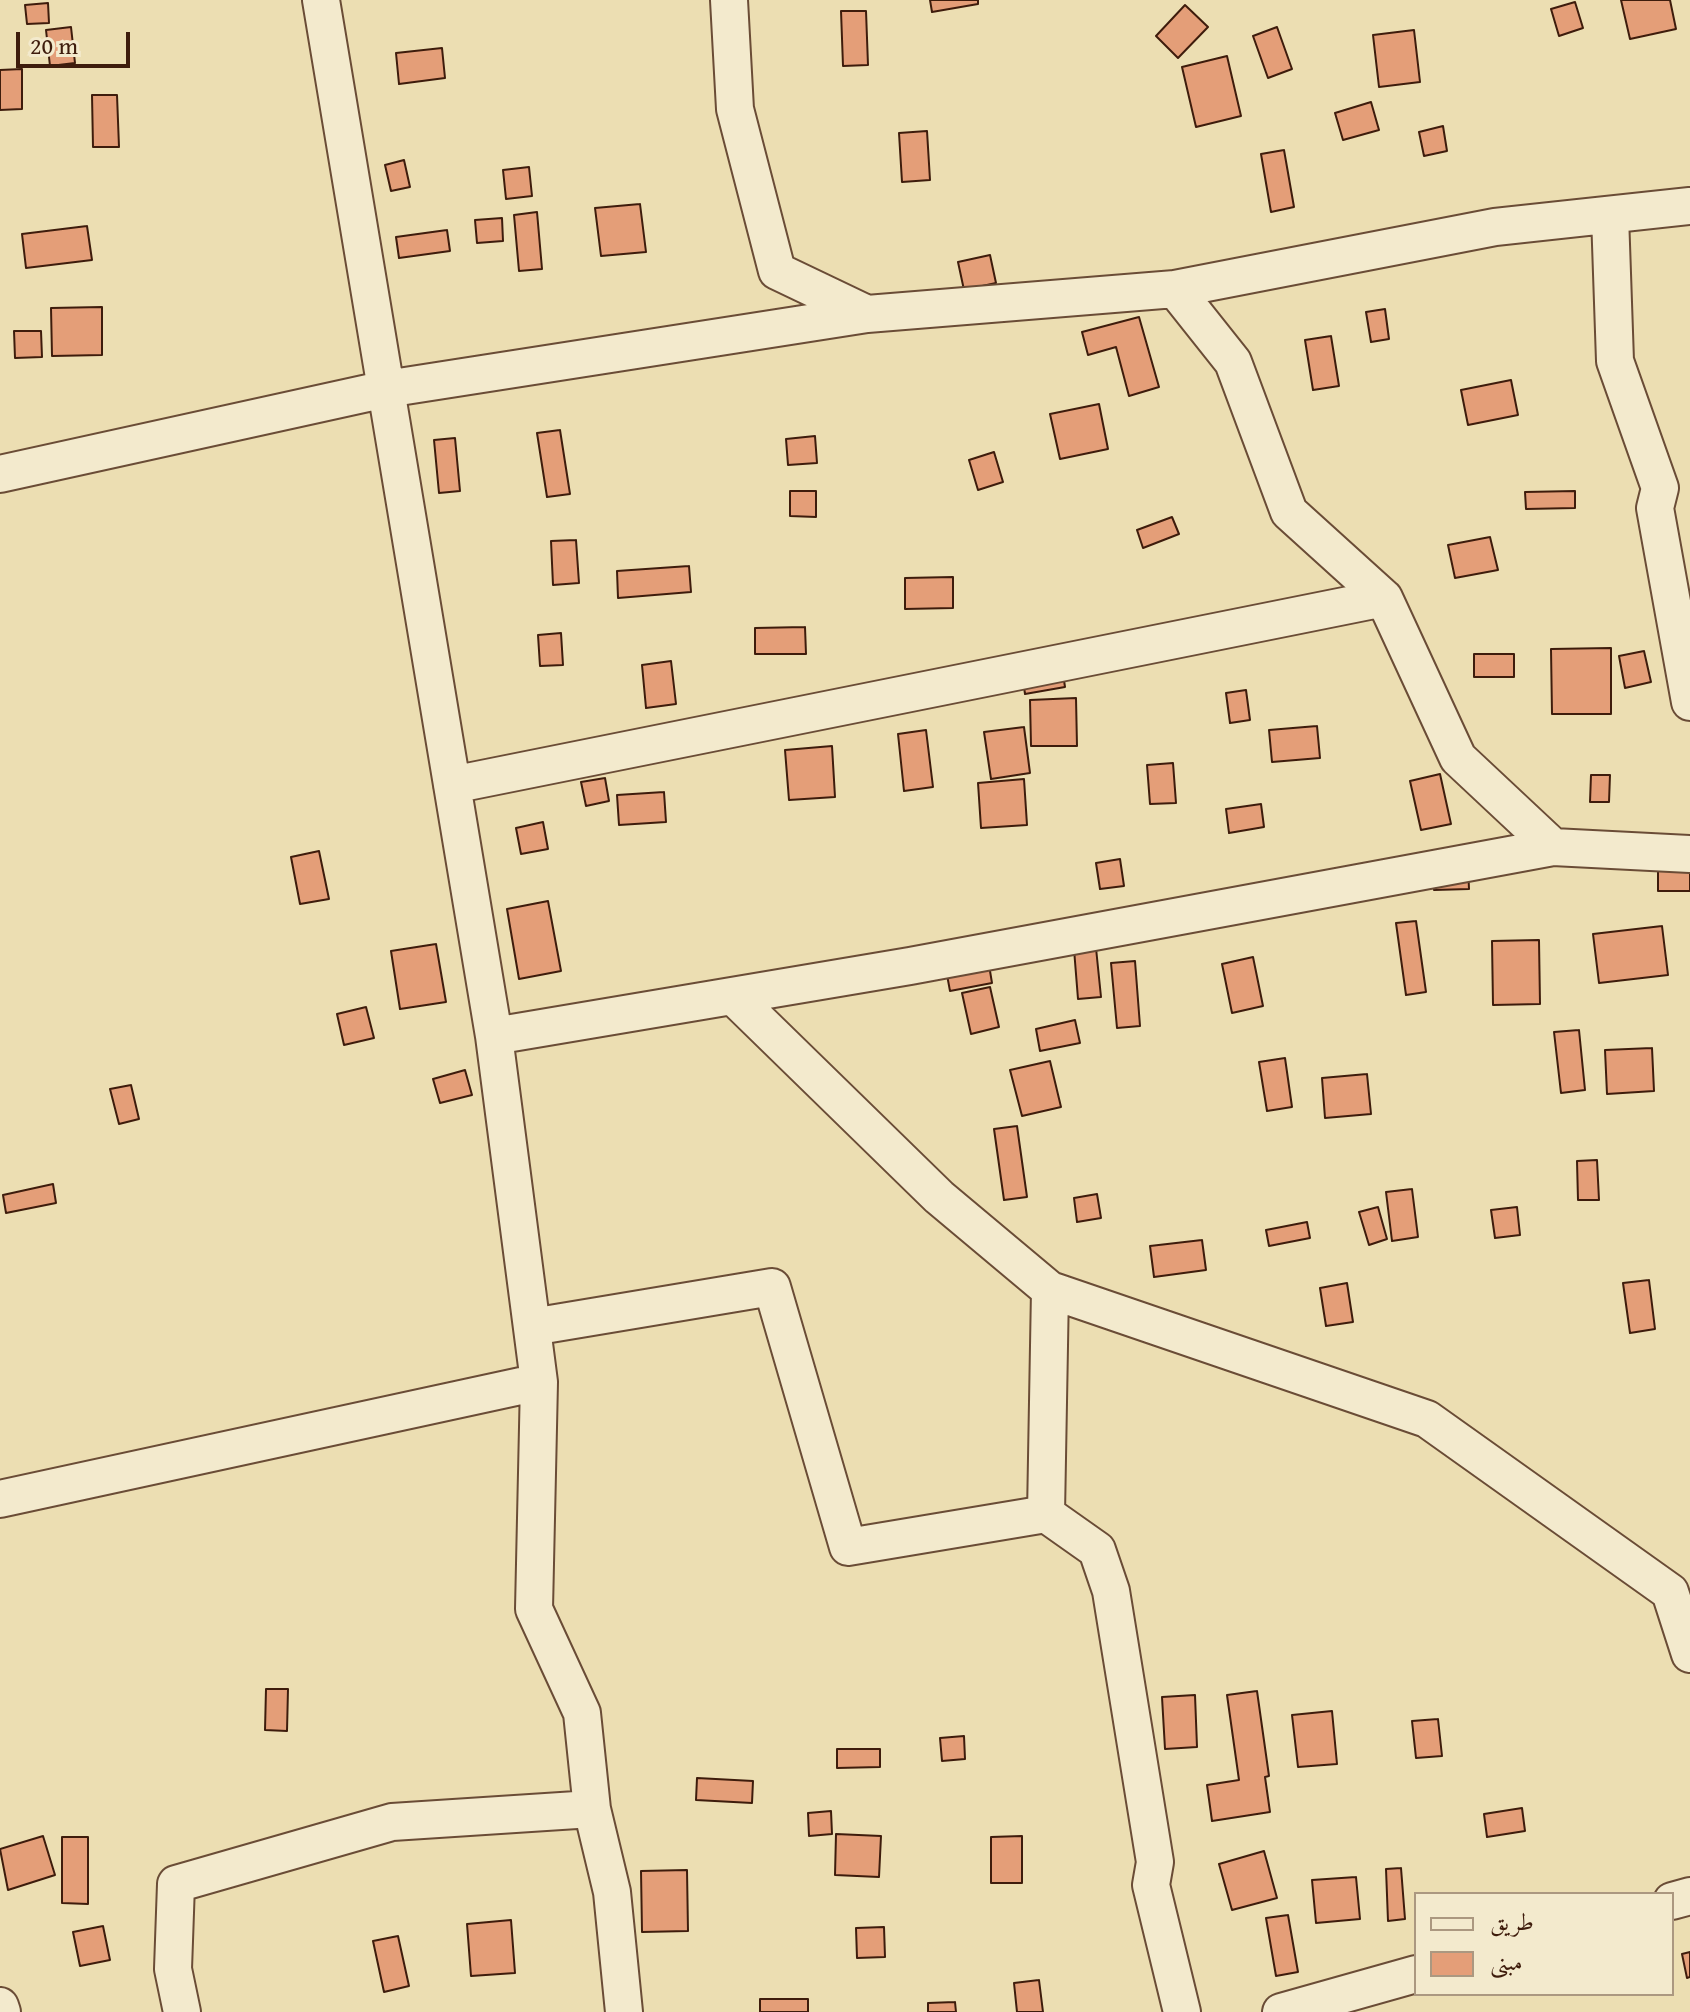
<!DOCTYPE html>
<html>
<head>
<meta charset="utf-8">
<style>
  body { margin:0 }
  #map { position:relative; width:1690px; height:2012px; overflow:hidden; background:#ecdeb2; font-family:"Gentium Book Plus",Amiri,serif }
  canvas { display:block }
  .legend { position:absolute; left:1414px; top:1892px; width:260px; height:104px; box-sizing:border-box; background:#f3eacd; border:2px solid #ab9880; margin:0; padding:10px 14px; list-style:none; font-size:24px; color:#3e1c0c }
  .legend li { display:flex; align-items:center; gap:16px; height:40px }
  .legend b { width:40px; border:2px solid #ab9880 }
  .scale { position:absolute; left:16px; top:32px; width:114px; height:36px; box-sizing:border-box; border:4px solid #3e1c0c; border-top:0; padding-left:10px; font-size:24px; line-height:28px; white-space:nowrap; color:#3e1c0c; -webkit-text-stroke:6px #f3eacd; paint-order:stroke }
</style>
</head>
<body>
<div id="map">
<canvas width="1690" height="2012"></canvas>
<ul class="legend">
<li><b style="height:10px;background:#f3eacd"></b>طريق</li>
<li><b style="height:22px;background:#e49e78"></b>مبنى</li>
</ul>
<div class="scale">20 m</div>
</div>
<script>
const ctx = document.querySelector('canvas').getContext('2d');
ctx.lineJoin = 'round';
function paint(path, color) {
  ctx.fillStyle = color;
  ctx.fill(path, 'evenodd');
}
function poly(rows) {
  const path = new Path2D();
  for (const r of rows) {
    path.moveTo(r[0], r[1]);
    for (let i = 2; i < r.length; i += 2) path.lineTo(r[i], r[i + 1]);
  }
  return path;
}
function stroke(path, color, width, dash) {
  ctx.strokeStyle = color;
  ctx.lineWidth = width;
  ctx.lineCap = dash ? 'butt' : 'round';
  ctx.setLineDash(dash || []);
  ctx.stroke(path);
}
const building = poly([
  [930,0,978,0,978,4,932,12,930,0],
  [1621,0,1670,0,1676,29,1630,39,1621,0],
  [1575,2,1583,28,1559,36,1551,9,1575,2],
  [48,3,49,23,27,24,25,5,48,3],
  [1185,5,1208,27,1178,58,1156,36,1185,5],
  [841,11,866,11,868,65,843,66,841,11],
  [71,27,75,63,50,66,46,30,71,27],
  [1277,27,1292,69,1268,78,1253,36,1277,27],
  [1414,30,1420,82,1379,87,1373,35,1414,30],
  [442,48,445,78,399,84,396,53,442,48],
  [1227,56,1241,116,1196,127,1182,67,1227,56],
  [22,69,22,109,0,110,0,70,22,69],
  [92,95,117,95,119,147,93,147,92,95],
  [1371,102,1379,130,1343,140,1335,113,1371,102],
  [1443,126,1447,151,1424,156,1419,132,1443,126],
  [927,131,930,180,902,182,899,133,927,131],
  [1284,150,1294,207,1271,212,1261,154,1284,150],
  [404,160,410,187,391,191,385,165,404,160],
  [529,167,532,196,506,199,503,170,529,167],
  [640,204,646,252,601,256,595,208,640,204],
  [537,212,542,269,519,271,514,215,537,212],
  [502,218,503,241,477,243,475,220,502,218],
  [87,226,92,260,26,268,22,234,87,226],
  [447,230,450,251,399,258,396,237,447,230],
  [990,255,996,283,964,290,958,262,990,255],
  [102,307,102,355,52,356,51,308,102,307],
  [1385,309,1389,339,1371,342,1366,312,1385,309],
  [1139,317,1159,387,1129,396,1116,347,1088,355,1082,332,1139,317],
  [14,331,41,331,42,357,15,358,14,331],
  [1331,336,1339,386,1313,390,1305,340,1331,336],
  [1511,380,1518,415,1468,425,1461,390,1511,380],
  [1099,404,1108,449,1060,459,1050,414,1099,404],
  [560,430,570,494,547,497,537,433,560,430],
  [815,436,817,463,788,465,786,439,815,436],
  [455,438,460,491,439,493,434,440,455,438],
  [994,452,1003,482,978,490,969,460,994,452],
  [790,491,816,491,816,517,790,516,790,491],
  [1575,491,1575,508,1526,509,1525,492,1575,491],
  [1172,517,1179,534,1143,548,1137,530,1172,517],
  [1490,537,1498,570,1455,578,1448,545,1490,537],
  [576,540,579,583,553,585,551,541,576,540],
  [689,566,691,592,618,598,617,571,689,566],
  [953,577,953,608,905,609,905,578,953,577],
  [805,627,806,654,755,654,755,628,805,627],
  [561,633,563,665,540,666,538,635,561,633],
  [1611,648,1611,714,1552,714,1551,649,1611,648],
  [1644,651,1651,682,1625,688,1619,656,1644,651],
  [1474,654,1514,654,1514,677,1474,677,1474,654],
  [671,661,676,704,646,708,642,665,671,661],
  [1062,667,1065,687,1025,694,1022,673,1062,667],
  [1246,690,1250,720,1230,723,1226,693,1246,690],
  [1076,698,1077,746,1031,746,1030,700,1076,698],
  [1317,726,1320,758,1272,762,1269,730,1317,726],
  [1024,727,1030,773,991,779,984,732,1024,727],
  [926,730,933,787,904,791,898,734,926,730],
  [832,746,835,797,789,800,785,750,832,746],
  [1173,763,1176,803,1150,804,1147,765,1173,763],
  [1440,774,1451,824,1421,830,1410,781,1440,774],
  [1591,775,1610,775,1609,802,1590,802,1591,775],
  [605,778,609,801,586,806,581,782,605,778],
  [1024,779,1027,825,981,828,978,783,1024,779],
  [664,792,666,822,619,825,617,795,664,792],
  [1261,804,1264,827,1229,833,1226,809,1261,804],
  [543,822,548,849,521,854,516,828,543,822],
  [319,851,329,899,300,904,291,857,319,851],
  [1120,859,1124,886,1100,889,1096,863,1120,859],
  [1434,865,1468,865,1469,889,1434,890,1434,865],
  [1658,869,1690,870,1690,891,1658,891,1658,869],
  [548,901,561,971,519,979,507,909,548,901],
  [1416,921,1426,992,1406,995,1396,923,1416,921],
  [1662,926,1668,975,1599,983,1593,934,1662,926],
  [1539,940,1540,1004,1493,1005,1492,941,1539,940],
  [985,941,992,983,950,991,942,948,985,941],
  [436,944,446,1002,400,1009,391,951,436,944],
  [1096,948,1101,997,1078,999,1074,949,1096,948],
  [1253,957,1263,1006,1232,1013,1222,964,1253,957],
  [1135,961,1140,1026,1117,1028,1111,963,1135,961],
  [990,987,999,1027,971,1034,962,993,990,987],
  [366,1007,374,1038,344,1045,337,1014,366,1007],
  [1075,1020,1080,1043,1040,1051,1036,1029,1075,1020],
  [1579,1030,1585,1090,1561,1093,1554,1032,1579,1030],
  [1652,1048,1654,1091,1607,1094,1605,1050,1652,1048],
  [1285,1058,1292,1107,1267,1111,1259,1062,1285,1058],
  [1050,1061,1061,1107,1022,1116,1010,1070,1050,1061],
  [465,1070,472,1095,440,1103,433,1079,465,1070],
  [1367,1074,1371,1114,1325,1118,1322,1078,1367,1074],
  [131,1085,139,1119,119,1124,110,1089,131,1085],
  [1017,1126,1027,1197,1004,1200,994,1129,1017,1126],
  [1597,1160,1599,1200,1578,1200,1577,1161,1597,1160],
  [53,1184,56,1203,6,1213,3,1195,53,1184],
  [1412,1189,1418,1237,1392,1241,1386,1192,1412,1189],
  [1097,1194,1101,1218,1077,1222,1074,1198,1097,1194],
  [1378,1207,1387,1239,1369,1245,1359,1212,1378,1207],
  [1517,1207,1520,1235,1495,1238,1491,1210,1517,1207],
  [1307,1222,1310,1238,1269,1246,1266,1230,1307,1222],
  [1202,1240,1206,1270,1154,1277,1150,1246,1202,1240],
  [1649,1280,1655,1329,1630,1333,1623,1283,1649,1280],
  [1347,1283,1353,1322,1326,1326,1320,1288,1347,1283],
  [266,1689,288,1689,287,1731,265,1730,266,1689],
  [1257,1691,1269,1776,1265,1777,1270,1812,1212,1821,1207,1785,1239,1780,1227,1695,1257,1691],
  [1195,1695,1197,1747,1165,1749,1162,1697,1195,1695],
  [1332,1711,1337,1764,1298,1767,1292,1715,1332,1711],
  [1438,1719,1442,1756,1416,1758,1412,1721,1438,1719],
  [964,1736,965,1759,942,1761,940,1738,964,1736],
  [837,1749,880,1749,880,1767,837,1768,837,1749],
  [697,1778,753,1781,752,1803,696,1800,697,1778],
  [1522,1808,1525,1831,1487,1837,1484,1814,1522,1808],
  [831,1811,832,1834,809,1836,808,1813,831,1811],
  [836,1834,881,1836,879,1877,835,1875,836,1834],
  [43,1836,55,1875,8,1890,0,1849,43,1836],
  [1022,1836,1022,1883,991,1883,991,1837,1022,1836],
  [62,1837,88,1837,88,1904,62,1903,62,1837],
  [1264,1851,1277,1898,1232,1910,1219,1864,1264,1851],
  [1401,1868,1405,1919,1388,1921,1386,1869,1401,1868],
  [687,1870,688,1931,642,1932,641,1871,687,1870],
  [1356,1877,1360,1919,1316,1923,1312,1880,1356,1877],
  [1288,1915,1298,1972,1276,1976,1266,1918,1288,1915],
  [511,1920,515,1973,471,1976,467,1924,511,1920],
  [103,1926,110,1960,80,1966,73,1932,103,1926],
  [884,1927,885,1957,857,1958,856,1928,884,1927],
  [398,1936,409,1986,384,1992,373,1941,398,1936],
  [1690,1952,1690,1977,1687,1978,1682,1954,1690,1952],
  [1039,1980,1043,2012,1017,2012,1014,1983,1039,1980],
  [760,1999,808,1999,808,2012,760,2012,760,1999],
  [955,2002,956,2012,928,2012,928,2003,955,2002]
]);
paint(building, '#e49e78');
stroke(building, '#3e1c0c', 2);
const street = poly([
  [321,0,494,1036,539,1382,534,1609,582,1713,592,1809,612,1892,624,2012],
  [729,0,735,109,777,271,867,314],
  [1610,215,1615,361,1660,488,1655,508,1690,702],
  [1175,289,1233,362,1289,512,1384,598,1458,758,1553,847,1690,854],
  [0,474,386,389,867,314,1175,289,1495,227,1690,206],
  [452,785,1384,598],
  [733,996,939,1197,1050,1290,1427,1419,1670,1592,1690,1654],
  [494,1036,910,966,1553,847],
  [532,1327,772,1287,848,1547,1046,1514,1050,1290],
  [0,1499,539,1382],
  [1046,1514,1097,1550,1111,1591,1155,1862,1151,1885,1182,2012],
  [1672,1901,1690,1896],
  [0,2006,2,2012],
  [182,2012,173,1969,176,1884,392,1822,592,1809],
  [1281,2012,1416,1974]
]);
stroke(street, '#6a4c36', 40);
stroke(street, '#f3eacd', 36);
</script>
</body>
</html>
